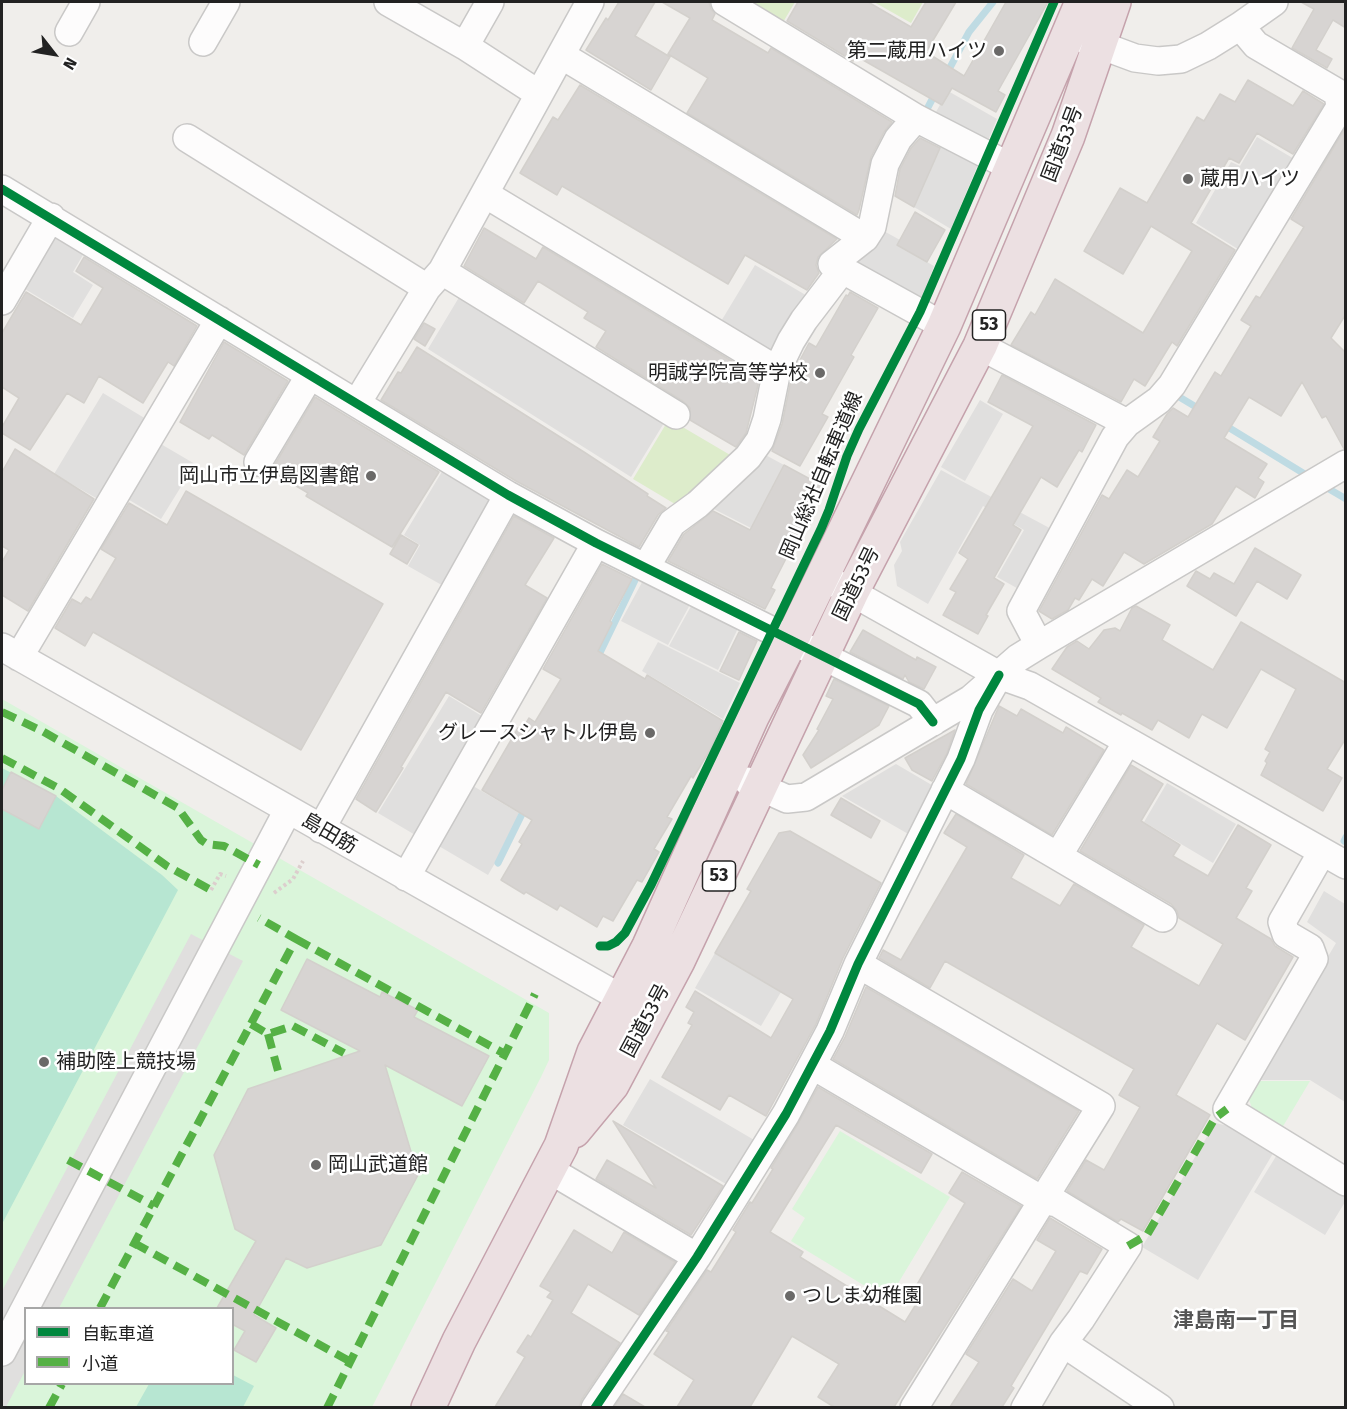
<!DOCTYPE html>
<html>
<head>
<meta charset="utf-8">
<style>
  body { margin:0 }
  #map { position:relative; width:1347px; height:1409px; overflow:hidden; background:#f0eeeb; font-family:"Fira Sans","Noto Sans JP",sans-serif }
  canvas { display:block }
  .frame { position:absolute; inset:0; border:3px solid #222; pointer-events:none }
  .legend { position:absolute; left:24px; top:1307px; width:210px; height:78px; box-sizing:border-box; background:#fff; border:2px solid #a7a7a7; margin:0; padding:8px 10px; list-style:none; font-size:18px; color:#222 }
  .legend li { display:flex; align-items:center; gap:12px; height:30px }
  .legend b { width:30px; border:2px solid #a7a7a7 }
  .north { position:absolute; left:24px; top:24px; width:60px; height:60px; -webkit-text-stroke:4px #fff; paint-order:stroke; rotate:121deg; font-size:16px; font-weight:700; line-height:24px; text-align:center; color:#222 }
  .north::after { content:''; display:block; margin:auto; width:21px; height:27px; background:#222; clip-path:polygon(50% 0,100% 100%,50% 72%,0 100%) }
</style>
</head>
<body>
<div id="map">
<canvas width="1347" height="1409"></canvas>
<div class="frame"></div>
<ul class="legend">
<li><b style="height:8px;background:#00873e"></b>自転車道</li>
<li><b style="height:8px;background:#55b145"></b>小道</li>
</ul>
<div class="north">N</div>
</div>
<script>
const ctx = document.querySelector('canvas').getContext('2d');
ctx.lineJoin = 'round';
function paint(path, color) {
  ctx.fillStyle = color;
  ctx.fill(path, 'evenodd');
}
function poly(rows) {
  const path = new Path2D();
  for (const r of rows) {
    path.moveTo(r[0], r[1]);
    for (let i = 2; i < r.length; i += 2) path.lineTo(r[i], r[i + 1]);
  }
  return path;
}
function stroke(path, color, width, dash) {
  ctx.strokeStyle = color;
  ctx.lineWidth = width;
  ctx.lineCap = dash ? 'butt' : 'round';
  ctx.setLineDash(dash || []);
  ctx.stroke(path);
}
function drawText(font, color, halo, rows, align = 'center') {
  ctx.font = font + ' "Fira Sans","Noto Sans JP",sans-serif';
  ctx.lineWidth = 5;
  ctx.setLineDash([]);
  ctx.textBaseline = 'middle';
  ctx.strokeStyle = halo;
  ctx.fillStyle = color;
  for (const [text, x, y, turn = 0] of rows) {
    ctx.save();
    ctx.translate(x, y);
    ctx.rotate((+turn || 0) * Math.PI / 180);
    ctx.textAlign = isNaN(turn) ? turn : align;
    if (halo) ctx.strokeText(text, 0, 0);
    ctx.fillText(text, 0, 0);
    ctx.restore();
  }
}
paint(poly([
  [744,2,795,2,782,24],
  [874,2,923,2,911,23],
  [669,419,737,459,680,507,633,479]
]), '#ddeccb');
paint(poly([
  [2,699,549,1013,549,1060,541,1077,372,1407,2,1407],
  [26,1308,232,1308,232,1384,26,1384],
  [1255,1081,1310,1081,1282,1128,1253,1111,1247,1094],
  [840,1131,950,1197,888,1300,791,1241,805,1218,792,1209]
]), '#daf5da');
paint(poly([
  [2,768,56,796,162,875,178,890,2,1224],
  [233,1375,254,1386,243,1407,136,1407,149,1384,232,1384]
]), '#b7e6d2');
paint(poly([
  [948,91,997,119,951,229,914,207,943,140,933,117],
  [1257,137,1296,160,1241,251,1196,223,1231,162,1240,166],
  [54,229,87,248,73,272,93,285,73,318,20,286],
  [882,230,900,240,897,245,934,266,920,304,851,263],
  [755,265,809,297,771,361,717,328],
  [461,294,667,418,631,477,428,349],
  [103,393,151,422,103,502,54,474],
  [980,400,1003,414,965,481,941,467],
  [154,440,195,464,161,519,121,495],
  [760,452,784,465,751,528,706,505],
  [446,465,488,490,493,509,447,588,408,566,420,545,404,535],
  [941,470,1057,532,1024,592,997,577,1024,530,983,506,928,604,897,586,894,565,902,551,900,542],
  [646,575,693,599,668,645,621,621],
  [695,599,741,622,718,670,669,646],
  [658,642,740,683,723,719,642,671],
  [449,696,490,721,422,839,378,813],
  [896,764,942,791,917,839,842,796],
  [468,783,519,813,501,853,488,875,432,842],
  [1167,783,1236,824,1213,863,1144,822],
  [1324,891,1345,904,1345,1102,1310,1080,1255,1080,1336,943,1307,922],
  [191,934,243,961,59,1308,26,1308,25,1371,6,1407,2,1408,2,1291],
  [715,953,781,992,761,1026,695,988],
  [650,1079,761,1144,733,1188,623,1125],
  [1215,1123,1243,1129,1275,1150,1198,1280,1142,1247],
  [1278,1153,1344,1193,1345,1202,1325,1235,1254,1192]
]), '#e0dfde');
stroke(poly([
  [946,75,969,32,993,2],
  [926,111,936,92],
  [1178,391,1176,395,1201,410],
  [1223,424,1303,473],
  [1324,486,1346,499],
  [596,661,638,574],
  [1344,841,1346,837],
  [498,863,526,806]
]), '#bfdbe3', 7);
const building = poly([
  [619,2,655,2,635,36,670,57,651,90,586,50,606,18,608,20,619,2],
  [662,2,709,2,711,9,715,14,712,20,768,53,771,48,892,122,884,132,871,157,859,210,857,215,687,113,708,78,668,54,690,18,662,2],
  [798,2,868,2,911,27,926,2,956,2,926,52,964,76,1006,2,1048,2,998,91,1005,95,996,112,952,88,942,105,856,56,853,61,787,21,798,2],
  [1301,2,1346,2,1346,28,1333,20,1316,50,1332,59,1327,68,1292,48,1314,9,1301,2],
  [1248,80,1293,106,1303,91,1324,104,1293,154,1257,133,1239,163,1229,158,1191,223,1235,250,1177,346,1172,342,1145,386,1134,379,1121,402,1011,345,1031,312,1035,315,1055,279,1143,333,1192,251,1151,226,1123,274,1084,251,1120,188,1147,203,1197,117,1204,121,1220,94,1235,102,1248,80],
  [580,85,837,239,818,257,816,265,819,273,807,290,745,255,728,284,562,186,557,195,520,173,553,117,558,120,580,85],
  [1344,130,1346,314,1331,338,1346,353,1346,448,1344,449,1326,416,1322,418,1302,382,1281,416,1249,397,1224,438,1267,464,1258,478,1264,482,1255,498,1236,486,1212,524,1144,564,1124,552,1103,586,1092,579,1079,600,1075,598,1068,610,1052,619,1039,611,1102,495,1109,499,1127,470,1138,477,1160,441,1153,437,1167,414,1173,408,1188,417,1215,372,1221,376,1251,326,1241,320,1256,296,1260,298,1304,227,1291,219,1344,130],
  [920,138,940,148,914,207,895,196,900,169,911,148,920,138],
  [915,212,945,230,927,262,897,245,915,212],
  [484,228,536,259,543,247,745,369,743,371,759,381,746,433,736,447,690,420,690,408,684,402,596,347,606,331,584,318,588,312,538,281,524,303,464,266,484,228],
  [84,257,197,326,174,366,168,362,143,403,99,376,84,403,67,393,30,450,2,433,2,427,19,398,2,387,2,333,26,292,81,325,103,288,76,271,84,257],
  [850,292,878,308,851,355,854,357,822,414,828,417,800,466,772,451,782,424,792,375,809,343,816,347,846,295,848,296,850,292],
  [424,323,435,329,425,346,414,339,424,323],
  [224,342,288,381,244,455,212,435,209,439,180,422,224,342],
  [417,347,584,452,648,494,647,496,666,508,658,515,639,547,516,481,381,400,398,372,401,373,417,347],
  [1002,375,1096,425,1082,452,1079,450,1057,487,1041,477,1013,525,1021,530,994,578,1004,584,986,615,988,616,978,634,943,615,956,592,950,589,968,559,959,553,1033,426,988,402,1002,375],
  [315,397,439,472,392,547,306,496,308,493,271,471,315,397],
  [15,449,94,499,28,611,2,595,2,562,9,550,2,546,2,472,15,449],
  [784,465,823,486,771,588,775,590,765,609,668,561,684,534,713,511,750,530,784,465],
  [186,491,383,604,301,750,93,632,85,646,55,628,72,599,81,604,86,597,91,600,116,558,101,549,129,503,167,525,186,491],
  [514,516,554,538,525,585,547,598,481,713,446,692,401,767,403,768,376,812,356,799,514,516],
  [401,535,418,545,407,564,390,554,401,535],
  [1255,548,1301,575,1287,599,1257,581,1236,616,1187,586,1196,571,1210,579,1214,573,1234,584,1255,548],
  [602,564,632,579,610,621,612,623,598,651,645,679,647,675,723,721,710,750,693,778,691,776,667,817,672,819,654,849,659,852,642,882,637,880,613,921,603,916,597,927,560,905,557,910,526,892,524,894,501,880,522,844,519,842,532,820,482,790,518,728,522,730,529,718,535,722,561,679,543,669,602,564],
  [1136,606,1170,625,1162,640,1213,670,1241,622,1346,683,1346,738,1327,769,1342,778,1323,811,1261,775,1267,763,1265,761,1270,752,1265,749,1296,689,1261,669,1227,728,1202,714,1189,738,1158,720,1152,730,1122,713,1121,715,1098,702,1101,698,1052,669,1067,647,1077,641,1089,649,1104,630,1115,628,1120,631,1132,608,1136,606],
  [863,630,916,660,917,657,936,667,924,689,909,682,905,675,903,679,850,652,863,630],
  [739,632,757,641,739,680,720,671,739,632],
  [834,679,889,706,879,725,811,768,803,755,819,730,817,729,833,699,826,696,834,679],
  [999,706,1017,716,1021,709,1063,733,1066,727,1104,750,1052,835,966,784,999,706],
  [955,730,947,753,932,781,912,770,905,758,955,730],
  [1131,765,1163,784,1141,821,1180,845,1173,856,1208,876,1238,825,1271,845,1246,888,1252,891,1236,918,1271,939,1275,946,1293,957,1245,1040,1217,1023,1176,1095,1210,1115,1143,1231,1121,1219,1118,1222,1067,1191,1086,1160,1104,1170,1140,1107,1119,1095,1134,1069,945,961,930,988,879,958,883,950,901,960,967,847,944,833,956,814,1024,855,1011,878,1060,906,1074,884,1144,925,1131,947,1199,986,1223,944,1179,918,1177,911,1171,904,1080,851,1131,765],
  [11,772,56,796,39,829,2,809,2,790,11,772],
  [841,798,880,821,871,838,831,815,841,798],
  [790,831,881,883,843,958,816,1024,766,1116,729,1095,720,1110,662,1077,692,1025,688,1023,694,1012,686,1007,695,991,771,1038,793,999,715,953,751,891,747,889,779,833,790,831],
  [307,959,380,997,382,992,418,1010,414,1017,489,1056,462,1106,385,1065,418,1175,381,1245,307,1268,286,1258,254,1315,276,1328,256,1362,234,1350,245,1331,232,1324,232,1308,217,1308,256,1241,235,1229,214,1155,248,1089,360,1051,281,1010,307,959],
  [866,987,1079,1111,1037,1179,833,1059,845,1037,866,987],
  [818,1087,932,1154,921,1173,836,1125,770,1232,803,1252,800,1257,905,1322,923,1293,915,1288,965,1203,949,1193,962,1172,1021,1206,894,1407,834,1407,818,1397,839,1364,792,1336,750,1407,677,1407,694,1380,654,1354,669,1332,666,1331,707,1270,711,1272,736,1232,733,1230,750,1202,752,1203,773,1169,771,1168,799,1122,818,1087],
  [613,1121,723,1186,691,1235,596,1179,607,1160,656,1188,613,1121],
  [1050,1218,1102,1249,1087,1274,1080,1271,1011,1386,1014,1388,1002,1407,950,1407,979,1362,966,1354,1013,1279,1032,1291,1056,1251,1037,1240,1050,1218],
  [574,1230,612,1253,624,1232,675,1262,639,1315,588,1284,571,1313,620,1343,582,1399,579,1407,495,1407,525,1357,517,1352,528,1335,531,1337,553,1300,547,1297,551,1292,540,1286,574,1230],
  [623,1394,645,1407,614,1407,623,1394]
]);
paint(building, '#d7d4d2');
stroke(building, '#d3d0cc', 1.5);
const minor = poly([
  [388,2,465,46,539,94],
  [725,2,916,118,1011,167],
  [1240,26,1256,45,1338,93,1340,107,1346,111],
  [69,32,86,2],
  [1081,38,1135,58,1158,61,1181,59,1208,46,1240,26,1274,2],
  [203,42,226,2],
  [465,46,490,2],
  [561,55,865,238],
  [916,118,898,139,885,164,872,227,865,238,832,264,944,326],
  [187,138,427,288],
  [2,189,508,495,596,543,919,704,933,722],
  [485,194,777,370],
  [442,271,676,415],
  [2,301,51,217],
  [980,346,1127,423],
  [357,403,427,288,442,271,590,2],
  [258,462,310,375],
  [646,567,672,523,698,504,748,457,760,440,767,419,777,370,791,341,804,320,843,269],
  [835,583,999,675,1030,686,1346,865],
  [1039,645,1021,611,1115,437,1127,423,1159,400,1172,385,1340,107],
  [2,647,621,998,634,1013],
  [19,657,219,320],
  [747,781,787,799,806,797,971,699,1018,658,1039,645,1346,464],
  [945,790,1163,918],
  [321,829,508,495],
  [1322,852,1282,922,1286,934,1310,948,1314,959,1227,1109,1346,1182],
  [1058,856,1127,742],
  [406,877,596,543],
  [858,964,1101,1106,914,1408],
  [812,1065,1042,1200,1057,1203,1128,1246,1081,1319,1063,1343,1025,1408],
  [548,1169,697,1257],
  [1063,1343,1160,1408],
  [2,1352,288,810],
  [595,1408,697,1257,786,1114,830,1031,858,964,961,759,979,710,999,675]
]);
const highway = poly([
  [574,1131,612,1085,678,961,852,592,980,346,1068,136,1114,2],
  [428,1408,459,1341,561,1146,594,1052,649,946,752,717,791,641,944,326,1082,2]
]);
stroke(minor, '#c9c8c7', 30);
stroke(highway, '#c5a2ac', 36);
stroke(poly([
  [211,890,220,874,226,876],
  [274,893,293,879,303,861]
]), '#dccecd', 4, [3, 3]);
stroke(minor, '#fdfcfc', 27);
stroke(highway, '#ece0e2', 33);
stroke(poly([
  [2,712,42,731,178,808,201,840,207,844,224,846,259,865],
  [2,758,60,789,167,866,211,890],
  [296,939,505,1054],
  [251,1024,268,1034,293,1026,344,1053],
  [268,1034,280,1078],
  [68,1160,154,1206],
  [134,1243,351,1362],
  [1128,1246,1147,1235,1215,1118,1227,1109],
  [100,1308,296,939,259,918],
  [49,1408,62,1384],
  [327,1408,535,994]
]), '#55b145', 8, [15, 8]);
stroke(poly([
  [2,189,508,495,596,543,919,704,933,722],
  [600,946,608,946,616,942,625,933,651,885,821,529,829,510,847,456,859,429,920,312,1054,2],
  [595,1408,697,1257,786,1114,830,1031,858,964,961,759,979,710,999,675]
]), '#00873e', 9);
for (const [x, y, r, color] of [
  [999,51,6,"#6a6968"],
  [1188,179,6,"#6a6968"],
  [820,373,6,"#6a6968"],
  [371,476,6,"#6a6968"],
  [650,733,6,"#6a6968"],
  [44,1062,6,"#6a6968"],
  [316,1165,6,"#6a6968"],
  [790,1296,6,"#6a6968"]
]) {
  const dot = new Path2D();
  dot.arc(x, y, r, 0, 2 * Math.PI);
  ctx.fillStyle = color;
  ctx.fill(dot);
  stroke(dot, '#fff', 2);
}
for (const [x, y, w] of [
  [989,325,33],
  [719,876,33]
]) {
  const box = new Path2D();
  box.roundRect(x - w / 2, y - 15, w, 30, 4.5);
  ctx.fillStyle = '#fff';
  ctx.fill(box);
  stroke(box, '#222', 1.5);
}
drawText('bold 18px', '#222', null, [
  ["53",989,325],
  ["53",719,876]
]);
drawText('20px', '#222', '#fff', [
  ["第二蔵用ハイツ",987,51],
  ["蔵用ハイツ",1200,179,"left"],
  ["明誠学院高等学校",808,373],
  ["岡山市立伊島図書館",359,476],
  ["グレースシャトル伊島",638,733],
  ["補助陸上競技場",56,1062,"left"],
  ["岡山武道館",328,1165,"left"],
  ["つしま幼稚園",802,1296,"left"]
], 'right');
drawText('20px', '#222', '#fff', [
  ["国道53号",1063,144,-69],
  ["岡山総社自転車道線",822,476,-67],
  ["国道53号",857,584,-64],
  ["島田筋",329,834,30],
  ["国道53号",646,1021,-62]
]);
drawText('bold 21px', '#555', '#fff', [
  ["津島南一丁目",1236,1321]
]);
</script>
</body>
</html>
